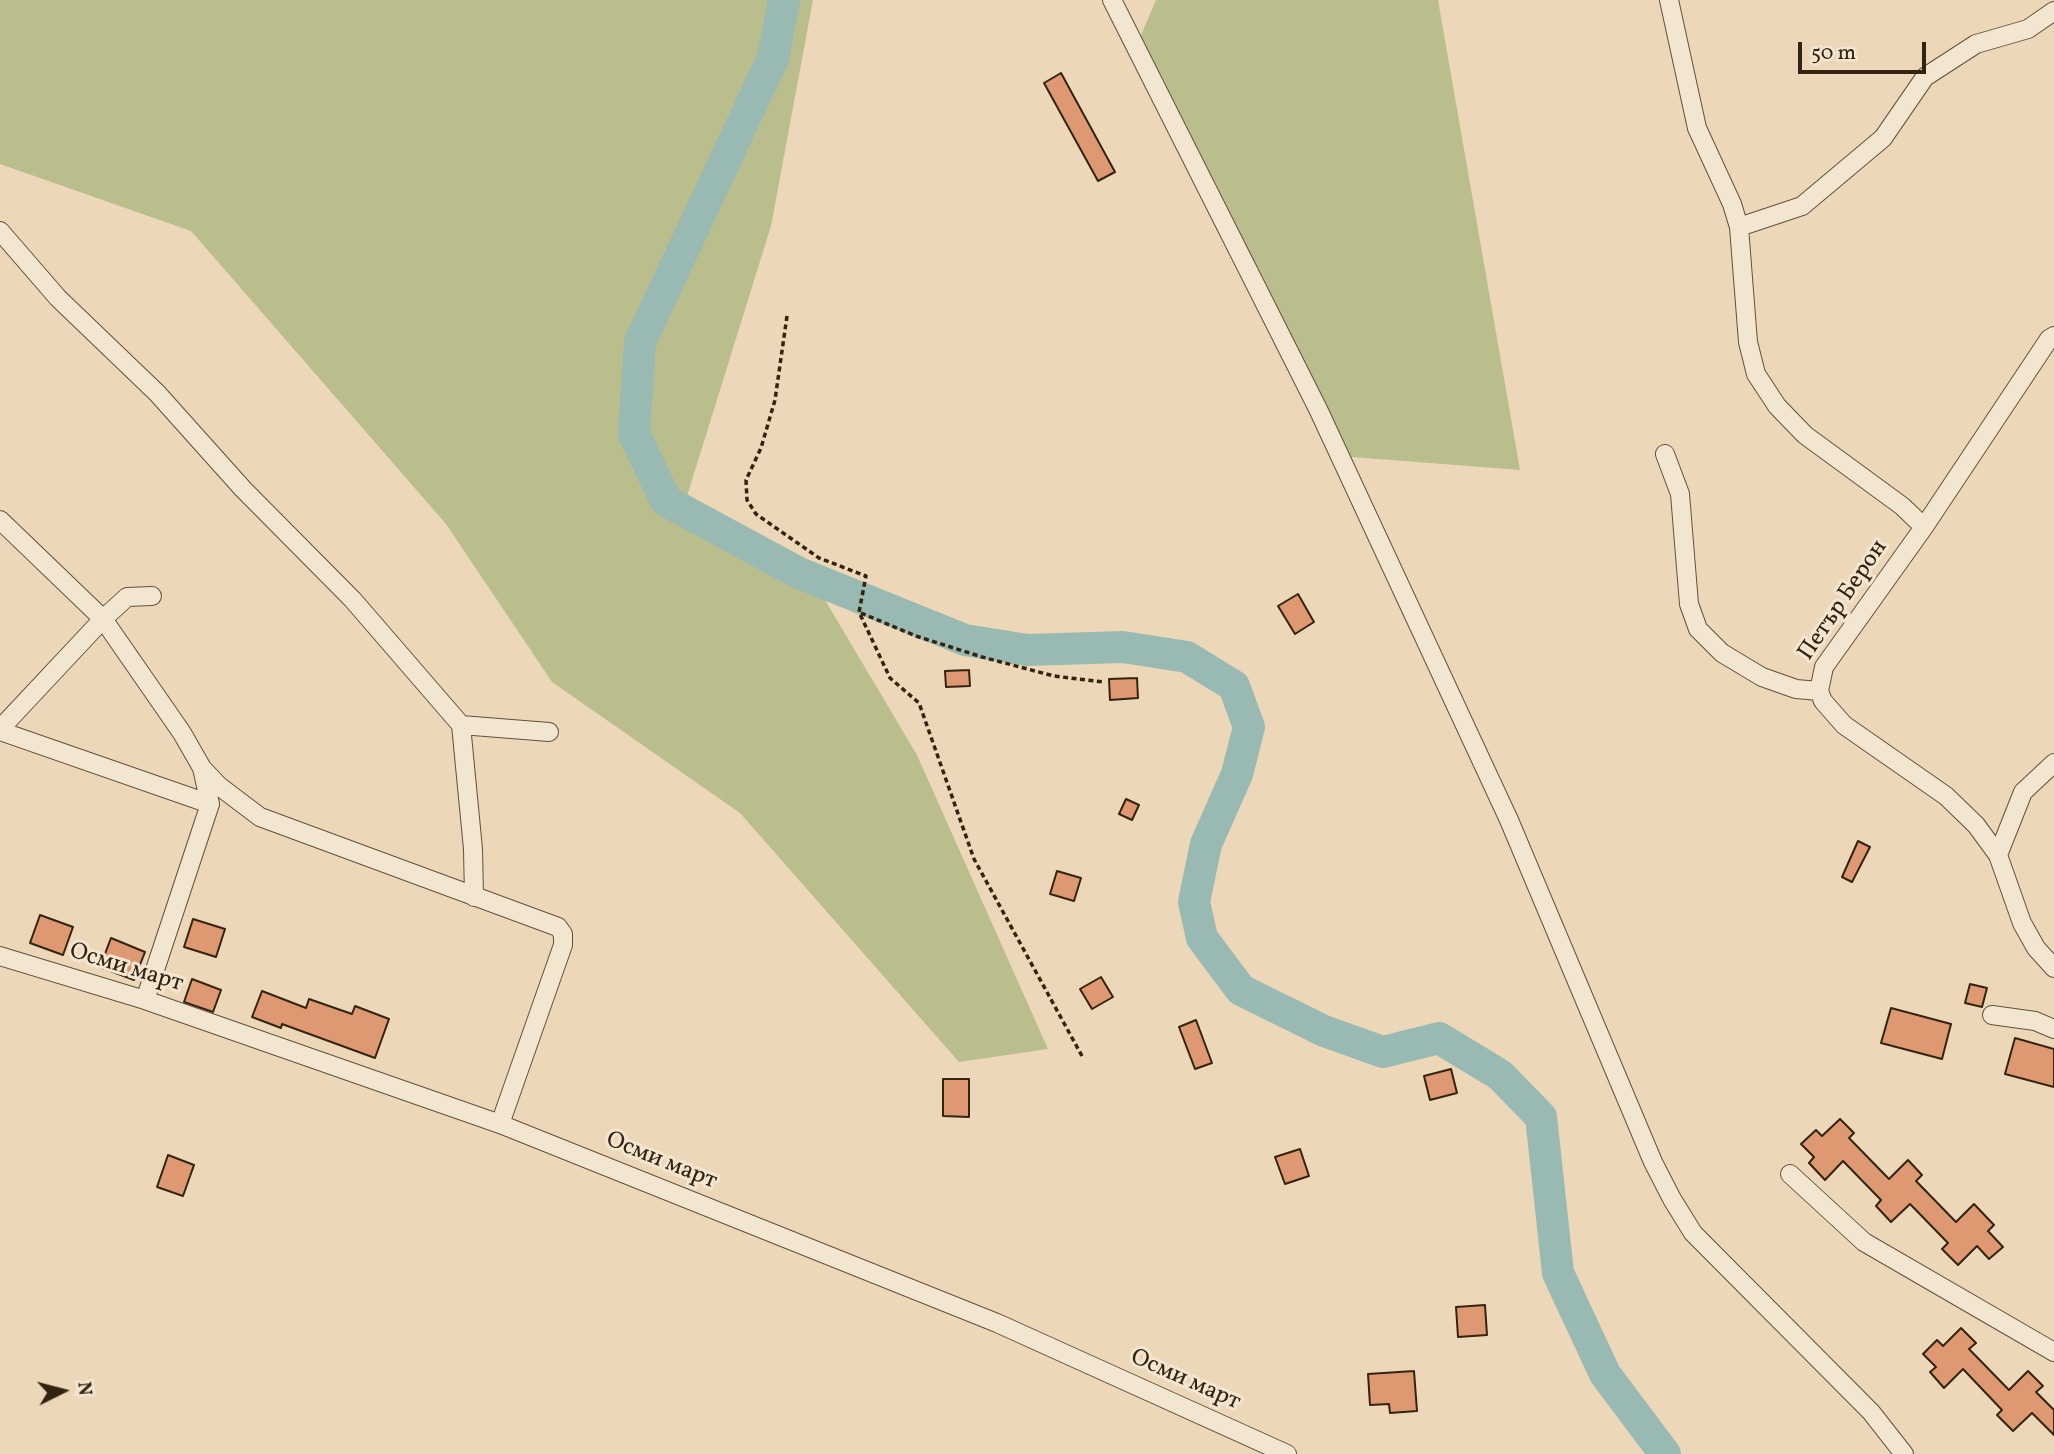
<!DOCTYPE html>
<html>
<head>
<meta charset="utf-8">
<style>
  body { margin:0 }
  #map { position:relative; width:2054px; height:1454px; overflow:hidden; background:#ecd8b8; font-family:Vollkorn,serif }
  canvas { display:block }
  .north { position:absolute; left:28px; top:1356px; width:70px; height:70px; -webkit-text-stroke:5px #f3e6d1; paint-order:stroke; rotate:84deg; font-size:19px; font-weight:700; line-height:28px; text-align:center; color:#332411 }
  .north::after { content:''; display:block; margin:auto; width:24px; height:32px; background:#332411; clip-path:polygon(50% 0,100% 100%,50% 72%,0 100%) }
  .scale { position:absolute; left:1798px; top:42px; width:128px; height:32px; box-sizing:border-box; border:4px solid #332411; border-top:0; padding-left:9px; font-size:21px; line-height:24px; white-space:nowrap; color:#332411; -webkit-text-stroke:5px #f3e6d1; paint-order:stroke }
</style>
</head>
<body>
<div id="map">
<canvas width="2054" height="1454"></canvas>
<div class="north">N</div>
<div class="scale">50 m</div>
</div>
<script>
const ctx = document.querySelector('canvas').getContext('2d');
ctx.lineJoin = 'round';
function paint(path, color) {
  ctx.fillStyle = color;
  ctx.fill(path, 'evenodd');
}
function poly(rows) {
  const path = new Path2D();
  for (const r of rows) {
    path.moveTo(r[0], r[1]);
    for (let i = 2; i < r.length; i += 2) path.lineTo(r[i], r[i + 1]);
  }
  return path;
}
function stroke(path, color, width, dash) {
  ctx.strokeStyle = color;
  ctx.lineWidth = width;
  ctx.lineCap = dash ? 'butt' : 'round';
  ctx.setLineDash(dash || []);
  ctx.stroke(path);
}
function drawText(font, color, halo, rows, align = 'center') {
  ctx.font = font + ' Vollkorn,serif';
  ctx.lineWidth = 6;
  ctx.setLineDash([]);
  ctx.textBaseline = 'middle';
  ctx.strokeStyle = halo;
  ctx.fillStyle = color;
  for (const [text, x, y, turn = 0] of rows) {
    ctx.save();
    ctx.translate(x, y);
    ctx.rotate((+turn || 0) * Math.PI / 180);
    ctx.textAlign = isNaN(turn) ? turn : align;
    if (halo) ctx.strokeText(text, 0, 0);
    ctx.fillText(text, 0, 0);
    ctx.restore();
  }
}
paint(poly([
  [0,0,813,0,771,226,683,509,822,595,917,755,1048,1049,959,1062,740,813,552,682,446,524,191,231,0,164],
  [1156,0,1438,0,1520,470,1339,456,1136,47]
]), '#babe8d');
stroke(poly([
  [784,0,773,58,640,342,634,434,666,501,799,573,965,640,1027,650,1123,647,1187,657,1234,686,1249,727,1237,774,1206,844,1194,902,1202,938,1241,990,1324,1031,1383,1052,1439,1038,1500,1075,1541,1117,1558,1273,1605,1374,1665,1454]
]), '#99b9b3', 32);
const building = poly([
  [1061,73,1115,172,1098,181,1044,83,1061,73],
  [1298,594,1314,622,1295,634,1278,606,1298,594],
  [969,670,970,686,946,687,945,671,969,670],
  [1137,678,1138,698,1110,700,1109,679,1137,678],
  [1126,799,1139,805,1132,820,1119,814,1126,799],
  [1858,841,1870,847,1852,882,1842,877,1858,841],
  [1057,871,1081,878,1074,901,1050,894,1057,871],
  [40,915,73,927,63,955,30,943,40,915],
  [193,919,225,929,216,957,184,947,193,919],
  [111,938,145,952,134,980,100,967,111,938],
  [1101,977,1113,997,1092,1009,1080,989,1101,977],
  [192,979,221,990,213,1012,184,1002,192,979],
  [1970,984,1987,988,1982,1007,1965,1003,1970,984],
  [262,991,306,1008,309,999,352,1014,355,1006,389,1019,375,1058,282,1024,281,1028,252,1017,262,991],
  [1891,1008,1951,1024,1942,1059,1881,1043,1891,1008],
  [1196,1020,1212,1063,1195,1069,1179,1027,1196,1020],
  [2015,1038,2054,1049,2054,1087,2005,1074,2015,1038],
  [1451,1069,1457,1093,1430,1100,1424,1076,1451,1069],
  [943,1079,969,1079,969,1117,943,1116,943,1079],
  [1840,1119,1854,1133,1849,1138,1889,1179,1908,1160,1922,1175,1916,1181,1956,1222,1974,1204,1994,1225,1988,1231,2003,1247,1989,1259,1977,1246,1958,1265,1942,1249,1948,1243,1910,1204,1891,1222,1876,1206,1881,1200,1843,1161,1825,1180,1809,1163,1814,1157,1801,1144,1816,1130,1822,1136,1840,1119],
  [1300,1149,1309,1176,1285,1184,1275,1157,1300,1149],
  [168,1155,194,1165,183,1196,157,1187,168,1155],
  [1485,1305,1487,1335,1458,1337,1456,1307,1485,1305],
  [1961,1328,1976,1343,1969,1349,2009,1390,2028,1371,2043,1386,2036,1392,2054,1410,2054,1435,2032,1413,2013,1431,1997,1415,2002,1410,1963,1369,1944,1388,1930,1372,1936,1367,1923,1354,1937,1340,1943,1346,1961,1328],
  [1414,1371,1417,1411,1390,1413,1389,1404,1370,1405,1368,1374,1414,1371]
]);
paint(building, '#de9872');
stroke(building, '#332411', 2);
const minor = poly([
  [1112,0,1318,409,1509,820,1653,1162,1672,1199,1693,1233,1871,1412,1904,1454],
  [1669,0,1697,128,1732,204,1739,227,1748,342,1756,374,1777,406,1805,435,1902,506,1924,527],
  [1739,227,1802,206,1883,138,1925,77,1976,44,2028,29,2054,11],
  [0,231,58,298,157,393,243,489,353,600,461,725,473,849,474,897],
  [2054,336,2049,339,1924,527,1824,667,1819,691,1823,701,1844,725,1946,796,1976,825,1998,855,2022,923,2036,948,2054,968],
  [1665,454,1680,494,1689,604,1698,629,1722,653,1762,677,1796,689,1819,691],
  [0,520,103,619,182,733,202,768,219,786,260,817,558,927,563,934,563,945,500,1124],
  [461,725,549,732],
  [0,729,103,619,127,597,152,596],
  [0,731,210,804],
  [1998,855,2023,792,2054,763],
  [0,956,145,1000,500,1124,997,1323,1287,1454],
  [145,1000,210,804,202,768],
  [1992,1015,2035,1021,2054,1029],
  [1790,1174,1864,1242,2054,1352]
]);
stroke(minor, '#61513b', 20);
stroke(poly([
  [787,316,775,400,761,448,746,480,747,500,756,514,819,558,866,576,859,612,890,678,919,703,974,859,1082,1056],
  [861,613,916,636,982,657,1054,676,1103,682]
]), '#332411', 3.5, [5, 3.5]);
stroke(minor, '#f3e6d1', 18);
drawText('24px', '#332411', '#f3e6d1', [
  ["Петър Берон",1844,601,-56],
  ["Осми март",126,969,17],
  ["Осми март",661,1162,22],
  ["Осми март",1185,1381,24]
]);
</script>
</body>
</html>
